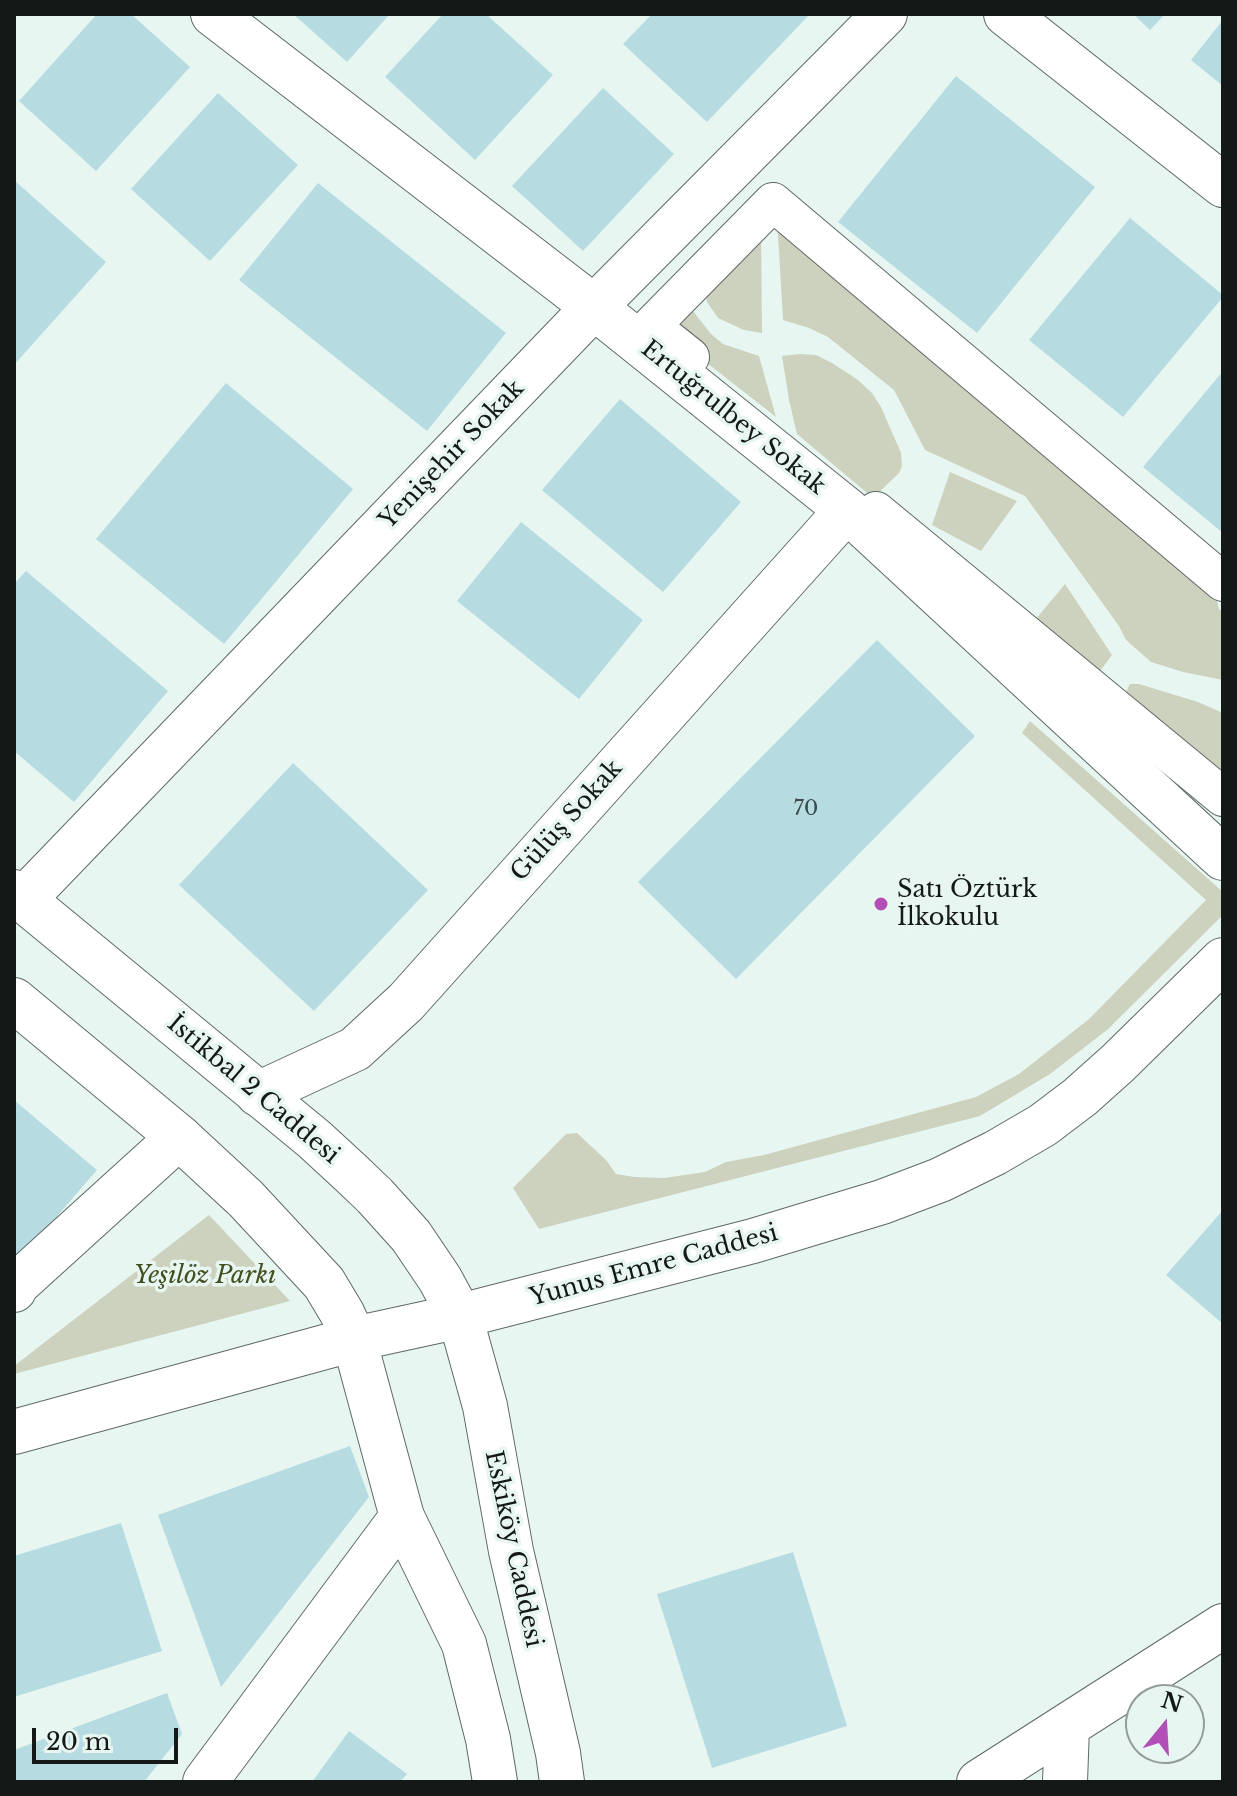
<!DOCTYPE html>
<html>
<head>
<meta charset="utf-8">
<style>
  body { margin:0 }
  #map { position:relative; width:1237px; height:1796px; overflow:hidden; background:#e8f6f2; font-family:"Libre Baskerville",serif }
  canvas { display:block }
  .frame { position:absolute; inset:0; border:16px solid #141918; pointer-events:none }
  .north { position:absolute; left:1125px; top:1684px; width:80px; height:80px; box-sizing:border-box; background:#e8f6f2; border:2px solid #939e9b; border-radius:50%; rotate:18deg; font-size:22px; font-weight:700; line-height:32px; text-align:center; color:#141918 }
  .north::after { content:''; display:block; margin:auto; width:28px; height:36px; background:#b14fb6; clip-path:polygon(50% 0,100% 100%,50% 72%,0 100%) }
  .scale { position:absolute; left:32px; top:1728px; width:146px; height:36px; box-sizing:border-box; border:4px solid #141918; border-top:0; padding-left:10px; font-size:24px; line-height:28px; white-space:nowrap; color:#141918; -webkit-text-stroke:6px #e8f6f2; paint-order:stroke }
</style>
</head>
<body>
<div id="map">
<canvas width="1237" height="1796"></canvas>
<div class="frame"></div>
<div class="north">N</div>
<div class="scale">20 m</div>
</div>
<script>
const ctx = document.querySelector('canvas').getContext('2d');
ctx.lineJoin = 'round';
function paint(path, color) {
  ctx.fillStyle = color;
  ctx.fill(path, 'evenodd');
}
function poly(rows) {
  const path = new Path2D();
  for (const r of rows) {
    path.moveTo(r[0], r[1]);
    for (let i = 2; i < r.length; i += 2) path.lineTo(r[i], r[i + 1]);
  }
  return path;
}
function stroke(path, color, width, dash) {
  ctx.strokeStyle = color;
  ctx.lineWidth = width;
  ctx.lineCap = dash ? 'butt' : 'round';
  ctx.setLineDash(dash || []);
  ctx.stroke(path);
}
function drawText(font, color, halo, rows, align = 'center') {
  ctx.font = font + ' "Libre Baskerville",serif';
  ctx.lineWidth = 7;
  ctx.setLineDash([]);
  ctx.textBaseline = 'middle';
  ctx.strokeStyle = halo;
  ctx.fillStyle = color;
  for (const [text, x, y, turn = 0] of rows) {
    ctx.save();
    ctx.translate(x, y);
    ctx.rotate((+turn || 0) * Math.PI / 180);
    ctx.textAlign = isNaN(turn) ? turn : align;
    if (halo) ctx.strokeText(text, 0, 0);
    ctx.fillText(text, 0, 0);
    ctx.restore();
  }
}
paint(poly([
  [777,218,1216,597,1219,609,1223,613,1223,680,1183,672,1151,662,1126,640,1119,626,1025,496,925,450,894,390,828,337,809,328,783,320],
  [761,223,762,333,744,330,718,318,707,302,704,290],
  [686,302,711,334,723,344,759,356,776,417,661,327],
  [800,354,816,355,832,363,858,380,872,393,881,407,901,453,902,466,899,473,873,498,797,434,789,400,782,356],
  [950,472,1017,501,981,551,932,525],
  [1065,584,1112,655,1095,678,1031,625],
  [1130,684,1139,684,1198,702,1223,713,1223,788,1123,698],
  [1030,721,1223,892,1223,915,1107,1030,1050,1074,980,1116,539,1229,513,1188,566,1134,577,1133,606,1160,616,1174,635,1177,664,1178,705,1172,726,1162,764,1155,976,1097,1019,1074,1089,1019,1206,900,1022,733],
  [209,1215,290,1301,14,1374,14,1366]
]), '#cdd2be');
paint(poly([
  [97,14,131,14,190,67,96,171,19,101],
  [293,14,390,14,347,62],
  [443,14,486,14,553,75,475,160,385,77],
  [652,14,810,14,707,122,623,44],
  [1133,14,1165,14,1150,30],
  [1223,20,1223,86,1191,60],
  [956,76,1095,187,977,333,838,222],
  [603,88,674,154,583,251,512,186],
  [218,93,298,165,210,261,131,189],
  [14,180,106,262,14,365],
  [318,183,506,333,427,431,239,280],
  [1130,218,1223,295,1223,297,1123,417,1029,340],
  [1223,371,1223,533,1143,467],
  [226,383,353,489,224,644,96,539],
  [620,399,741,502,663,592,542,490],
  [521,522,643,620,579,699,457,601],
  [26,571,168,691,74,802,14,751,14,584],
  [877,640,975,736,736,979,638,882],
  [293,763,428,890,314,1011,179,885],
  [14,1100,97,1170,14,1266],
  [1223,1210,1223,1324,1166,1275],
  [350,1446,369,1497,221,1687,158,1515],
  [121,1523,162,1651,14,1697,14,1556],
  [793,1552,847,1726,712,1768,657,1594],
  [167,1693,182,1734,144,1782,14,1782,14,1750],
  [349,1731,407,1774,400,1782,312,1782]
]), '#b6dce2');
const pedestrian = poly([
  [690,357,651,326,773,202,1223,582],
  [876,511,1223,797]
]);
const minor = poly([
  [213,14,594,307,847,510,1223,858],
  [23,900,594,307,885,14],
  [258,1094,355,1049,406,1002,847,510],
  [14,1290,16,1285,179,1137],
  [205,1782,402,1517],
  [979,1782,1223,1626],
  [1065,1782,1067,1727]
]);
const tertiary = poly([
  [1006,14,1223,185],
  [14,892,314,1139,352,1174,375,1196,411,1236,440,1279,460,1316,485,1406,511,1551,558,1753,562,1782],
  [14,1000,179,1137,246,1199,324,1283,342,1313,354,1339,402,1517,464,1644,488,1739,495,1782],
  [14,1432,354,1339,460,1316,753,1241,882,1202,940,1180,995,1153,1043,1125,1080,1097,1118,1063,1223,960]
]);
stroke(pedestrian, '#5e6966', 40);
stroke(minor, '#5e6966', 46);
stroke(tertiary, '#5e6966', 46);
stroke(pedestrian, '#fff', 38);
stroke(minor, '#fff', 44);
stroke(tertiary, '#fff', 44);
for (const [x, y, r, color] of [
  [881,904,8,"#b14fb6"]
]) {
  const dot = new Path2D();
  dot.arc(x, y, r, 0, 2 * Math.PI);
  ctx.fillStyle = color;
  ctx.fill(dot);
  stroke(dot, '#e8f6f2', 3);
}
drawText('20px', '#3c4a4a', null, [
  ["70",806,809]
]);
drawText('24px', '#141918', '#e8f6f2', [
  ["Ertuğrulbey Sokak",733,418,39],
  ["Yenişehir Sokak",452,455,-46],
  ["Gülüş Sokak",567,821,-48],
  ["İstikbal 2 Caddesi",253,1090,40],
  ["Yunus Emre Caddesi",654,1266,-15],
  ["Eskiköy Caddesi",513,1549,78]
]);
drawText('24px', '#141918', '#e8f6f2', [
  ["Satı Öztürk",897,890],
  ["İlkokulu",897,918]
], 'left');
drawText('italic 24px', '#444f1f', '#e8f6f2', [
  ["Yeşilöz Parkı",205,1276]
]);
</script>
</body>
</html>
